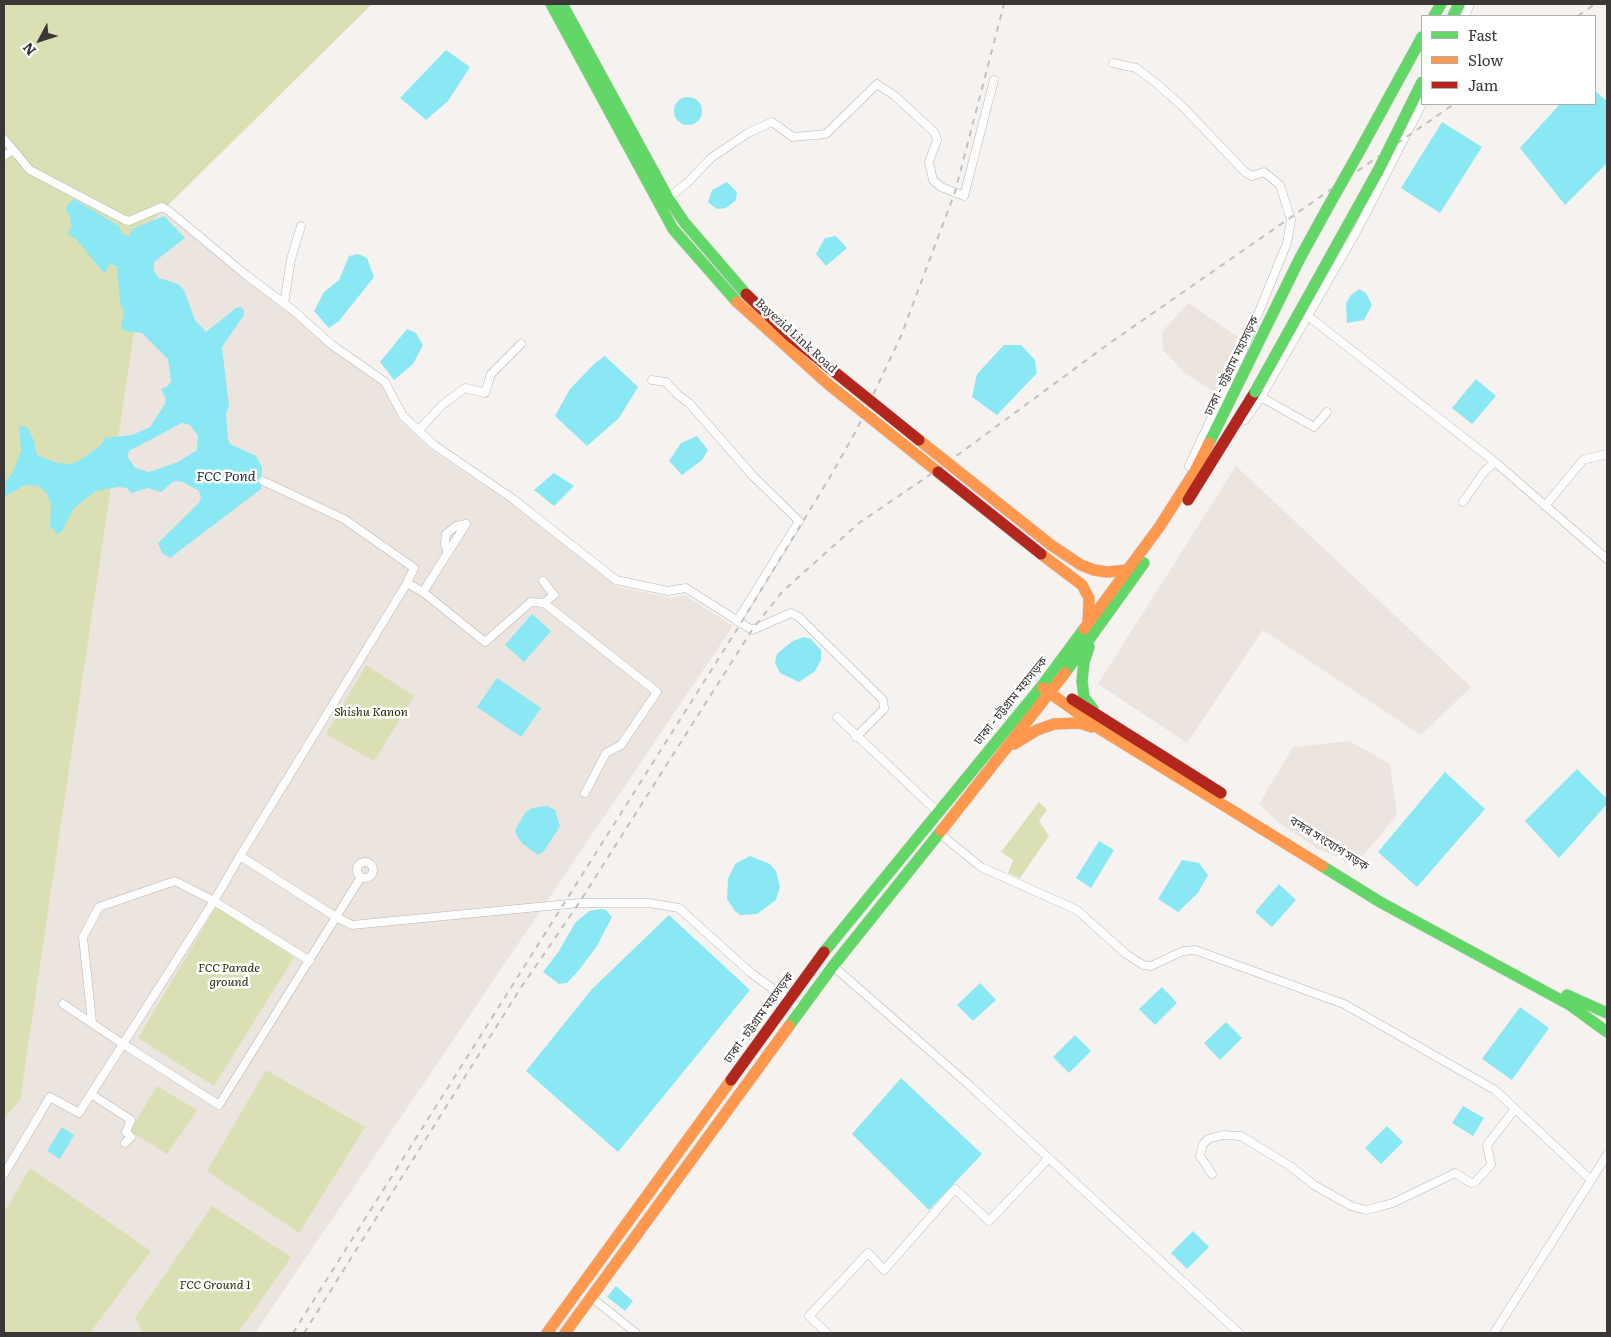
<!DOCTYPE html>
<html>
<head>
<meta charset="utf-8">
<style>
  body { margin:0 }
  #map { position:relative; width:1611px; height:1337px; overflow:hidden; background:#f5f2ef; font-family:Literata,serif }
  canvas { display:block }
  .frame { position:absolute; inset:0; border:5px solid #3a3736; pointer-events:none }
  .legend { position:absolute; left:1421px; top:15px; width:175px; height:90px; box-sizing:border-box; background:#fff; border:1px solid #b0afaf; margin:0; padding:6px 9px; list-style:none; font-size:15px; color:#3a3736 }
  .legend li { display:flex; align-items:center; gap:10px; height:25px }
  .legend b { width:25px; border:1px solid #b0afaf }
  .north { position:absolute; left:15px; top:15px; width:50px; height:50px; -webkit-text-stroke:4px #fff; paint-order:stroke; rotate:230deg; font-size:14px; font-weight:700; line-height:20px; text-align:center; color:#3a3736 }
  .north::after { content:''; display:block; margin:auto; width:18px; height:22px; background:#3a3736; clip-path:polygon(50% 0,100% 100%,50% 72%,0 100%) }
</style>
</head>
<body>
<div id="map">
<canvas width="1611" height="1337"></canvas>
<div class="frame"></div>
<ul class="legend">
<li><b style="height:6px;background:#63d668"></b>Fast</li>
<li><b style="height:6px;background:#ff974d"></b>Slow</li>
<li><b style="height:6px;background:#b3261e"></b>Jam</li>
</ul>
<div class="north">N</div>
</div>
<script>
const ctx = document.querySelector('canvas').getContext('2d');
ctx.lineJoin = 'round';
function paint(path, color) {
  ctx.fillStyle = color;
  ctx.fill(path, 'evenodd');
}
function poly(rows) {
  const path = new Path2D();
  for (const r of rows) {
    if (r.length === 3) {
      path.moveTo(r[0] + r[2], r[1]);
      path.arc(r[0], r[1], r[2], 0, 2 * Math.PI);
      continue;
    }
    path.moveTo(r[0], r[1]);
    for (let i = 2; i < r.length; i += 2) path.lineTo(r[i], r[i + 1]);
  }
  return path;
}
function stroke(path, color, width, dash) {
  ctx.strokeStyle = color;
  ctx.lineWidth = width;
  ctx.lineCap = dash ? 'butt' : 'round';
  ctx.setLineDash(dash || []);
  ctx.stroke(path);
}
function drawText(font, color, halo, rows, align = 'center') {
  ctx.font = font + ' Literata,"Noto Sans Bengali",serif';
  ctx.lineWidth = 5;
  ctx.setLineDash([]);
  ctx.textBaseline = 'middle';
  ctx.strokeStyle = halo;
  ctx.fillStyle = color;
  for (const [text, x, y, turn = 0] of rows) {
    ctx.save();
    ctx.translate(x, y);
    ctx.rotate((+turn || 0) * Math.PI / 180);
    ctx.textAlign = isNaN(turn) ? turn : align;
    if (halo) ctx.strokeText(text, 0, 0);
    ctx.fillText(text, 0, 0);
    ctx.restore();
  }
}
paint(poly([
  [161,210,292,313,330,349,382,385,399,419,431,450,511,503,616,586,671,598,685,595,733,626,255,1333,4,1333,4,273],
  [1188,303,1244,341,1216,393,1186,374,1163,350,1162,332],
  [1236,466,1471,687,1421,735,1263,630,1187,743,1098,684],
  [1349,741,1390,764,1397,815,1356,864,1318,849,1279,823,1259,804,1293,747]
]), '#ece4de');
paint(poly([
  [4,4,372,4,150,223,20,1100,4,1118],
  [366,665,414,696,374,761,326,734],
  [1039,802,1047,810,1039,821,1049,836,1020,878,1008,873,1013,860,1001,852],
  [216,907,294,957,214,1086,138,1038],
  [266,1070,365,1127,299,1233,207,1171],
  [157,1086,197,1110,167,1154,130,1131],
  [30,1168,151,1251,90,1333,4,1333,4,1213],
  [212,1206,291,1257,238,1333,143,1333,135,1318]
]), '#dbe0b4');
paint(poly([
  [446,50,470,67,448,101,426,120,400,98],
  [1595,91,1607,101,1607,163,1565,205,1520,148,1560,104,1595,104],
  [688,111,14],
  [1442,122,1482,147,1440,213,1401,188],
  [727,182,737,192,736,200,726,208,717,209,708,202,712,190],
  [74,199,114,223,120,228,122,234,129,237,132,229,164,216,185,238,154,262,154,271,159,278,178,284,184,290,195,320,206,332,236,308,240,307,244,310,244,315,222,347,229,406,226,414,228,439,230,444,256,456,262,467,261,489,170,558,162,553,158,543,199,503,201,497,199,491,183,482,174,481,161,492,148,488,131,493,127,488,117,487,96,491,74,508,62,531,57,534,50,526,51,505,47,494,39,486,25,485,4,497,4,484,13,472,21,451,19,425,28,428,34,441,37,455,54,462,69,464,79,461,101,445,105,438,132,435,150,427,165,404,166,399,161,389,168,386,171,381,168,359,142,333,125,331,121,327,124,312,120,304,117,266,109,264,107,270,104,273,102,271,77,240,67,233,71,228,70,217,66,210,67,205],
  [182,423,190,425,198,436,197,450,178,462,161,468,149,472,135,468,127,456,129,451],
  [836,236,847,248,826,266,816,254,825,238],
  [358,254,367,258,374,277,339,321,329,328,314,311,324,292,339,280,349,256],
  [1359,289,1366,293,1372,305,1364,320,1347,323,1346,303,1351,295],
  [407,329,416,333,423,345,413,364,394,380,380,362],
  [1004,345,1021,345,1035,360,1037,373,997,415,972,397,977,374],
  [605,356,638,387,619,418,587,446,555,416,570,389,595,363],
  [1476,379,1496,396,1472,424,1452,408],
  [697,436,708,450,702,460,682,475,669,461,681,443],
  [554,473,574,486,554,506,534,490],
  [532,614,551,631,524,662,505,645],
  [804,637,811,639,821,650,821,660,815,671,799,682,780,673,775,663,777,654,784,648,793,641],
  [497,678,541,708,521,737,477,707],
  [1577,769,1607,799,1607,804,1559,858,1525,821],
  [1445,772,1485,809,1417,887,1378,852],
  [547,806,555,810,560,826,544,851,538,855,523,844,517,836,515,830,525,813,532,808],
  [1099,841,1114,850,1091,888,1076,878],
  [750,856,770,864,776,871,780,887,776,900,757,914,740,915,735,911,727,899,728,879,735,864],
  [1182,860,1199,863,1208,875,1198,893,1178,912,1158,899],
  [1279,884,1296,900,1272,927,1255,912],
  [601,909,606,910,612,917,597,946,579,970,567,983,559,984,543,972,559,951,575,923,589,911],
  [669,915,750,990,618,1152,526,1071,592,989],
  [980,983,996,1000,973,1021,957,1005],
  [1162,987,1177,1003,1155,1025,1139,1009],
  [1520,1007,1549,1028,1512,1080,1482,1059],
  [1226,1022,1242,1038,1220,1060,1204,1043],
  [1075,1035,1091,1051,1069,1073,1053,1057],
  [901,1078,982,1154,929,1210,852,1134],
  [1463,1106,1484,1118,1473,1136,1452,1123],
  [1387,1126,1403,1142,1381,1164,1365,1148],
  [62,1127,74,1135,60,1159,47,1151],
  [1193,1231,1209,1247,1187,1269,1171,1253],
  [616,1286,633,1301,625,1311,607,1297]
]), '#89e8f3');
const street = poly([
  [1465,16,1470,4],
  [1113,63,1136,68,1156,83,1182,106,1245,172,1252,176,1264,172,1280,185,1291,220,1287,243,1245,346,1189,466,1195,471],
  [4,139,30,170,125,220,129,221,162,207,169,211,246,275,294,311,332,345,385,382,403,416,434,445,513,499,616,580,668,591,686,588,752,630,791,613,799,617,883,700,884,709,856,737],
  [4,156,13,150],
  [668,198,687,183,711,158,748,133,772,122,793,137,826,134,877,84,895,96,934,132,937,140,929,162,933,180,941,187,964,196,994,80],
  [284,304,291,259,301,226],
  [1308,316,1495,462,1607,559],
  [652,380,666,382,678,395,689,403,753,476,799,521,737,621],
  [1261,397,1314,427,1327,412],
  [1245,420,1261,397,1358,229,1422,104],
  [419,430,442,405,465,388,485,393,491,374,521,344],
  [263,481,344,519,414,568,407,583],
  [1463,502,1484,472,1495,462],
  [1545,506,1583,460,1607,454],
  [448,553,445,544,446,534,456,526,466,524],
  [543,581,554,595,544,603],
  [423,592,466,524],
  [837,717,939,813],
  [938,832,981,867,1077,910,1126,954,1143,965,1151,966,1183,951,1195,950,1344,1004,1495,1090,1591,1180],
  [240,856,407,583,423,592,485,642,531,602,544,603,657,692,621,745,606,753,585,793],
  [365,870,8],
  [310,961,214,901,240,856,336,917,361,877],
  [833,966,968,1084,1239,1333],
  [63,1004,123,1044,214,901,175,881,99,907,83,937,92,1022],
  [91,1094,123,1044,219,1105,336,917,352,925,579,903,649,903,679,908,751,973,802,1010],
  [4,1174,50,1097,79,1113,91,1094,131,1120,126,1132,131,1137,125,1143],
  [1212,1174,1200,1156,1203,1144,1208,1139,1223,1135,1241,1136,1290,1166,1314,1185,1351,1206,1366,1210,1374,1208,1393,1203,1455,1173,1471,1183,1475,1182,1491,1165,1487,1145,1515,1109],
  [591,1297,636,1333],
  [827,1333,809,1316,868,1253,884,1270,955,1189,989,1221,1048,1159],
  [1494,1333,1607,1155]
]);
const fast = poly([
  [551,4,673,229,737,302],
  [562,4,668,198,684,222,746,294],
  [1434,16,1441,4],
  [1453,16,1459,4],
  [1359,152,1422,37],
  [1209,443,1300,258,1328,207],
  [1089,647,1084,662,1082,681,1084,697,1093,709],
  [1065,673,1144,563],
  [1322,866,1380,902,1570,1005,1607,1032],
  [824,952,1041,687,1084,629],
  [1567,995,1607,1013],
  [789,1026,833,966,941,831]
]);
const slow = poly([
  [1051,545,1081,565,1094,570,1107,572,1127,570],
  [1041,554,1082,585,1089,598,1088,623],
  [1084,629,1160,526,1195,471,1209,443],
  [1043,688,1100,729,1322,866],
  [1014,744,1037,730,1054,724,1079,723,1092,727],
  [941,831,1065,673],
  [547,1333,731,1080],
  [565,1333,789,1026]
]);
const jam = poly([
  [1188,500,1255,392],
  [1072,699,1221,793],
  [731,1080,824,952]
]);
stroke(street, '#b9b7b5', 9);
stroke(fast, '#d0cecd', 12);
stroke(slow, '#d0cecd', 12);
stroke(jam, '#d0cecd', 12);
stroke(street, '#fefdfd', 8);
stroke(fast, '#63d668', 11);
stroke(slow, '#ff974d', 11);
stroke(jam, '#b3261e', 11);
stroke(poly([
  [1578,16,1595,4],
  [293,1333,741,623,833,472,857,429,901,336,955,192,1004,4],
  [304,1333,520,989,579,903,752,630,782,592,859,523,940,468,1107,345,1454,104]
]), '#c1c1c0', 2, [6, 6]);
const fastBridge = poly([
  [1328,207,1359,152],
  [1255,392,1379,169,1422,82]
]);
const slowBridge = poly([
  [737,302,828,384,938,472],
  [919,440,1051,545]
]);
const jamBridge = poly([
  [746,294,790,336,919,440],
  [938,472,1041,554]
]);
stroke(fastBridge, '#d0cecd', 12, []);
stroke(slowBridge, '#d0cecd', 12, []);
stroke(jamBridge, '#d0cecd', 12, []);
stroke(fastBridge, '#63d668', 11);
stroke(slowBridge, '#ff974d', 11);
stroke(jamBridge, '#b3261e', 11);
drawText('12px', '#3a3736', '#fff', [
  ["Bayezid Link Road",796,336,42],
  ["ঢাকা - চট্টগ্রাম মহাসড়ক",1232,366,-64],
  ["ঢাকা - চট্টগ্রাম মহাসড়ক",1011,701,-51],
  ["বন্দর সংযোগ সড়ক",1329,844,32],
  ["ঢাকা - চট্টগ্রাম মহাসড়ক",759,1018,-54]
]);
drawText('italic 12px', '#292d04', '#fff', [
  ["Shishu Kanon",371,712],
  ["FCC Parade",229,968],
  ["ground",229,982],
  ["FCC Ground 1",215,1285]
]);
drawText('italic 14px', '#1a3235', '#fff', [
  ["FCC Pond",226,477]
]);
</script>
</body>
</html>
